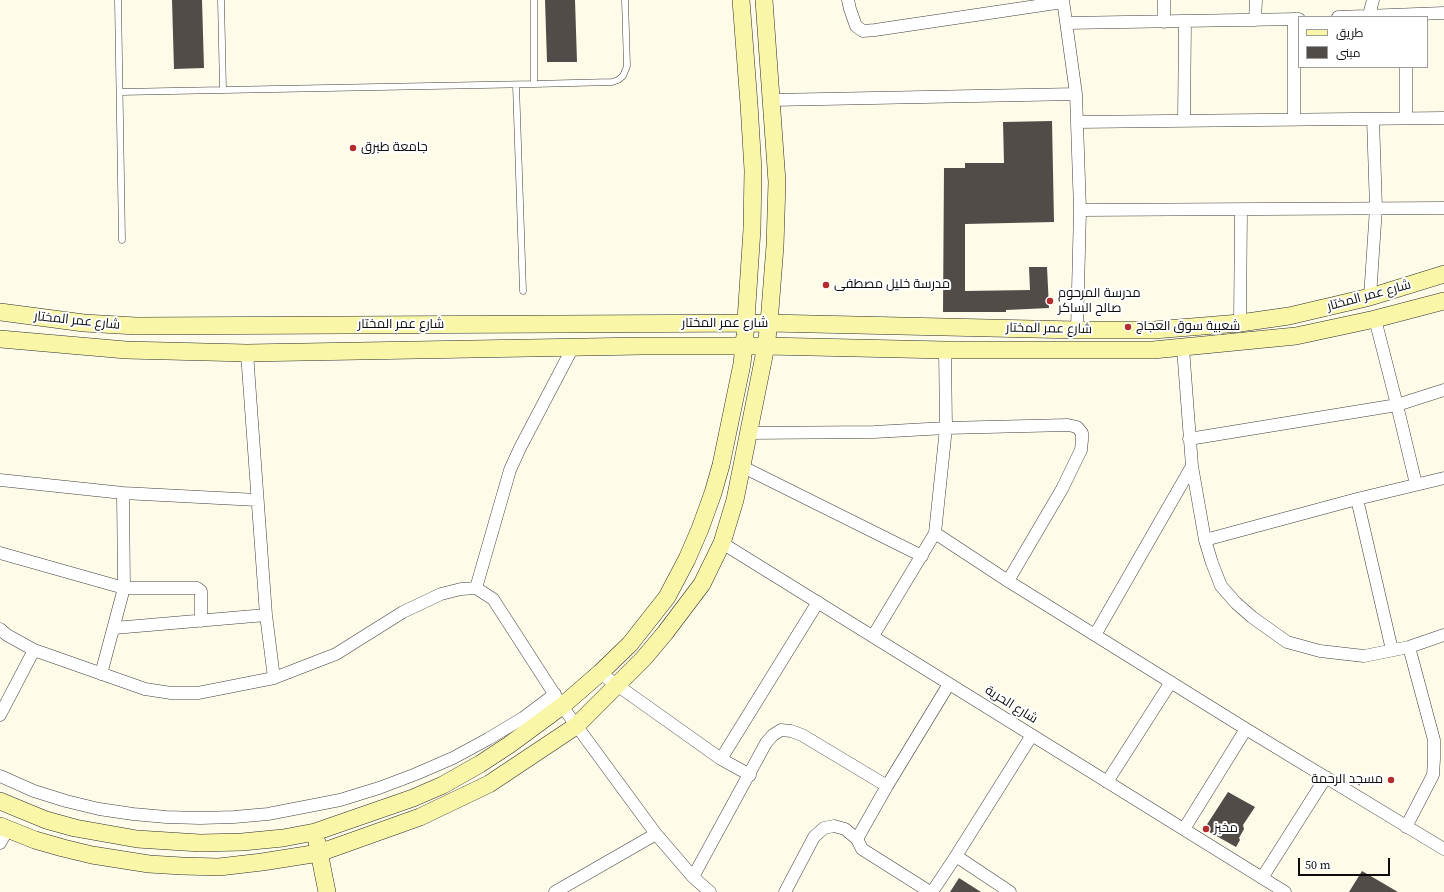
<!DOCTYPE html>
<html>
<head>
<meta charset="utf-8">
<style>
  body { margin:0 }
  #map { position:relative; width:1444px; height:892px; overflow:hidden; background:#fefbe9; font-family:"Source Serif 4",Cairo,serif }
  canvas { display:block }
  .legend { position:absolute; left:1298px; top:16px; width:130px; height:52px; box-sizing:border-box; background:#fff; border:1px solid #9d9d9d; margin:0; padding:5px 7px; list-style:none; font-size:12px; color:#0b0b0b }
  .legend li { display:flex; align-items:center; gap:8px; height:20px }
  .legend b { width:20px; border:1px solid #9d9d9d }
  .scale { position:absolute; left:1298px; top:858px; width:92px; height:18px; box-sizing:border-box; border:2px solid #0b0b0b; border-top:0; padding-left:5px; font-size:12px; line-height:14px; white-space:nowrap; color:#0b0b0b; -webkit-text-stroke:3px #fff; paint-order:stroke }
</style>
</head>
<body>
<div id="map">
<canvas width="1444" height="892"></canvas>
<ul class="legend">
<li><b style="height:5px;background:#faf6a8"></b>طريق</li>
<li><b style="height:11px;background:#524c48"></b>مبنى</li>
</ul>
<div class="scale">50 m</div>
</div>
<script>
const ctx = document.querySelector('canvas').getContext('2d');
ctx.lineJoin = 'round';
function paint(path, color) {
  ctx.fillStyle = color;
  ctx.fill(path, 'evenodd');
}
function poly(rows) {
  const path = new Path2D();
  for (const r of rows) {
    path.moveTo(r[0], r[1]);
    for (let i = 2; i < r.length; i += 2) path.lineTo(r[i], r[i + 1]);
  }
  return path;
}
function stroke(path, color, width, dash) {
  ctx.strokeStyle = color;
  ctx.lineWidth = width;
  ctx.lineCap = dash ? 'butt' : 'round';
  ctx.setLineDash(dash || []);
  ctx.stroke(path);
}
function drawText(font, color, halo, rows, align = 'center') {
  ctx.font = font + ' "Source Serif 4",Cairo,serif';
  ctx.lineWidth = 4;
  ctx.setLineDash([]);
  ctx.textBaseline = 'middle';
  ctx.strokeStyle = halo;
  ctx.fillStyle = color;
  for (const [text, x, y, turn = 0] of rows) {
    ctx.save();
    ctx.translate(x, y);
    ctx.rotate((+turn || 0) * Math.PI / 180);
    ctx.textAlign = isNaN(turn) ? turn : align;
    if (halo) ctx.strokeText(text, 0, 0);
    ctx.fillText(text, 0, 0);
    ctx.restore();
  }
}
paint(poly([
  [172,0,202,0,204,68,174,69],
  [545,0,575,0,577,62,547,62],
  [1052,121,1054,222,965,224,965,291,1030,290,1029,267,1047,267,1049,308,1006,310,1006,312,943,312,944,168,965,168,965,163,1004,163,1003,122],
  [1228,792,1255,807,1243,825,1244,829,1239,838,1240,840,1236,847,1204,829],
  [1362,871,1398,892,1349,892],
  [959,878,981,892,950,892]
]), '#524c48');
const lane = poly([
  [118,0,122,240],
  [221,0,223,89],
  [534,0,534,84],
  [516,85,523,291],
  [120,92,534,84,612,82,618,80,623,76,627,66,625,0]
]);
const street = poly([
  [848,0,850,9,856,26,863,31,875,30,1063,2],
  [1063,0,1076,94,1080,210,1077,330],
  [1164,0,1164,22],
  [1369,15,1373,0],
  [1338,17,1444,13],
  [1255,20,1256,0],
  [1067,23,1299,19],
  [1406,67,1406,118],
  [772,100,1076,94],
  [1294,120,1294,19],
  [1184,121,1185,22],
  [1077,122,1444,118],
  [1080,210,1444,208],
  [1370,297,1376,208,1373,119],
  [1375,319,1397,405,1416,484],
  [1240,323,1241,210],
  [1183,348,1192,466,1205,540,1212,563,1221,586,1236,603,1252,617,1287,642,1320,651,1364,656,1409,647,1444,635],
  [247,353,266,615,274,678],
  [748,433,874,432,946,428,1068,425,1077,427,1082,433,1082,440,1081,450,1062,489,1008,581],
  [1189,439,1397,405,1444,390],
  [741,466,922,556],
  [0,480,123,493,257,500],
  [1357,499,1392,650],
  [935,533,1008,581,1246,729,1444,849],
  [1205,540,1357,499,1444,478],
  [722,543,1285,892],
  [0,553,124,588,197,588,201,591,201,621],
  [476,588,510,470,520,448,573,347],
  [114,628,266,615],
  [0,629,7,635,34,650,145,689,171,693,198,693,274,678,336,654,403,612,441,594,461,589,476,588,493,599,562,706,656,834,693,877,710,892],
  [1095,635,1192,466],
  [873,636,935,533,946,428,945,350],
  [600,673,721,759,750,775],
  [101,674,124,588,123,493],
  [0,715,34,650],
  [721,759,818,602],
  [0,776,34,791,66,801,99,809,133,814,166,817,200,818,234,817,268,814,340,800,379,788,416,774,453,758,488,739,523,718,555,694],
  [1107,782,1171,682],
  [1406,827,1433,775,1434,759,1434,740,1409,647],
  [1184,829,1246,729],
  [857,839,887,786,949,684],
  [0,843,8,829],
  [956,856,1010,892],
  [693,877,766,743,773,735,781,730,791,731,802,735,887,786],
  [1262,878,1326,777],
  [555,892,656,834],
  [785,892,814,837,824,828,834,826,845,829,857,839,862,849,930,892],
  [932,892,956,856,1032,735]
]);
const secondary = poly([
  [0,312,84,323,136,326,769,323,1077,330,1154,330,1240,323,1289,316,1370,297,1444,274],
  [0,339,126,350,247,353,642,346,766,346,945,350,1153,350,1296,336,1375,319,1444,301],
  [0,801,46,820,75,828,137,839,200,843,242,842,283,838,315,832,413,798,443,785,480,764,509,745,562,706,600,673,630,644,667,597,687,559,700,529,713,493,721,465,742,364,745,335,752,229,753,170,749,104,741,0],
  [0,826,35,840,63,848,92,855,149,864,182,866,219,867,262,862,319,853,420,817,489,784,576,726,644,658,665,633,702,584,722,543,735,500,766,346,769,323,775,246,777,182,764,0],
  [317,842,327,892]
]);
stroke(lane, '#3e3e3e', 7);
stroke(street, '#3e3e3e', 13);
stroke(secondary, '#2d2d2d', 18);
stroke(lane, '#fff', 6);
stroke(street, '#fff', 12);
stroke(secondary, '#faf6a8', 17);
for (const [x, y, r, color] of [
  [353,148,4,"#b22d2c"],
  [826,285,4,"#b22d2c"],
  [1050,301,4,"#b22d2c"],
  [1128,327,4,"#b22d2c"],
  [1391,780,4,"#b22d2c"],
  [1206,829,4,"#b22d2c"]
]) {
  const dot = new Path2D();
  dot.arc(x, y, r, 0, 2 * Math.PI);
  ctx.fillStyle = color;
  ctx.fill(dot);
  stroke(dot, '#fff', 1.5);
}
drawText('13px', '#0b0b0b', '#fff', [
  ["جامعة طبرق",361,148],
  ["مدرسة خليل مصطفى",834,285],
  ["مدرسة المرحوم",1058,294],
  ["صالح الساكر",1058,309],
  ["شعبية سوق العجاج",1136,327],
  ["مسجد الرحمة",1383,780,"right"],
  ["مخبز",1214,829]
], 'left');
drawText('13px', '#0b0b0b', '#fff', [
  ["شارع عمر المختار",1369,296,-15],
  ["شارع عمر المختار",77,321,6],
  ["شارع عمر المختار",725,324],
  ["شارع عمر المختار",401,325],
  ["شارع عمر المختار",1049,329,1],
  ["شارع الحرية",1011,705,32]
]);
</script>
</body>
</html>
